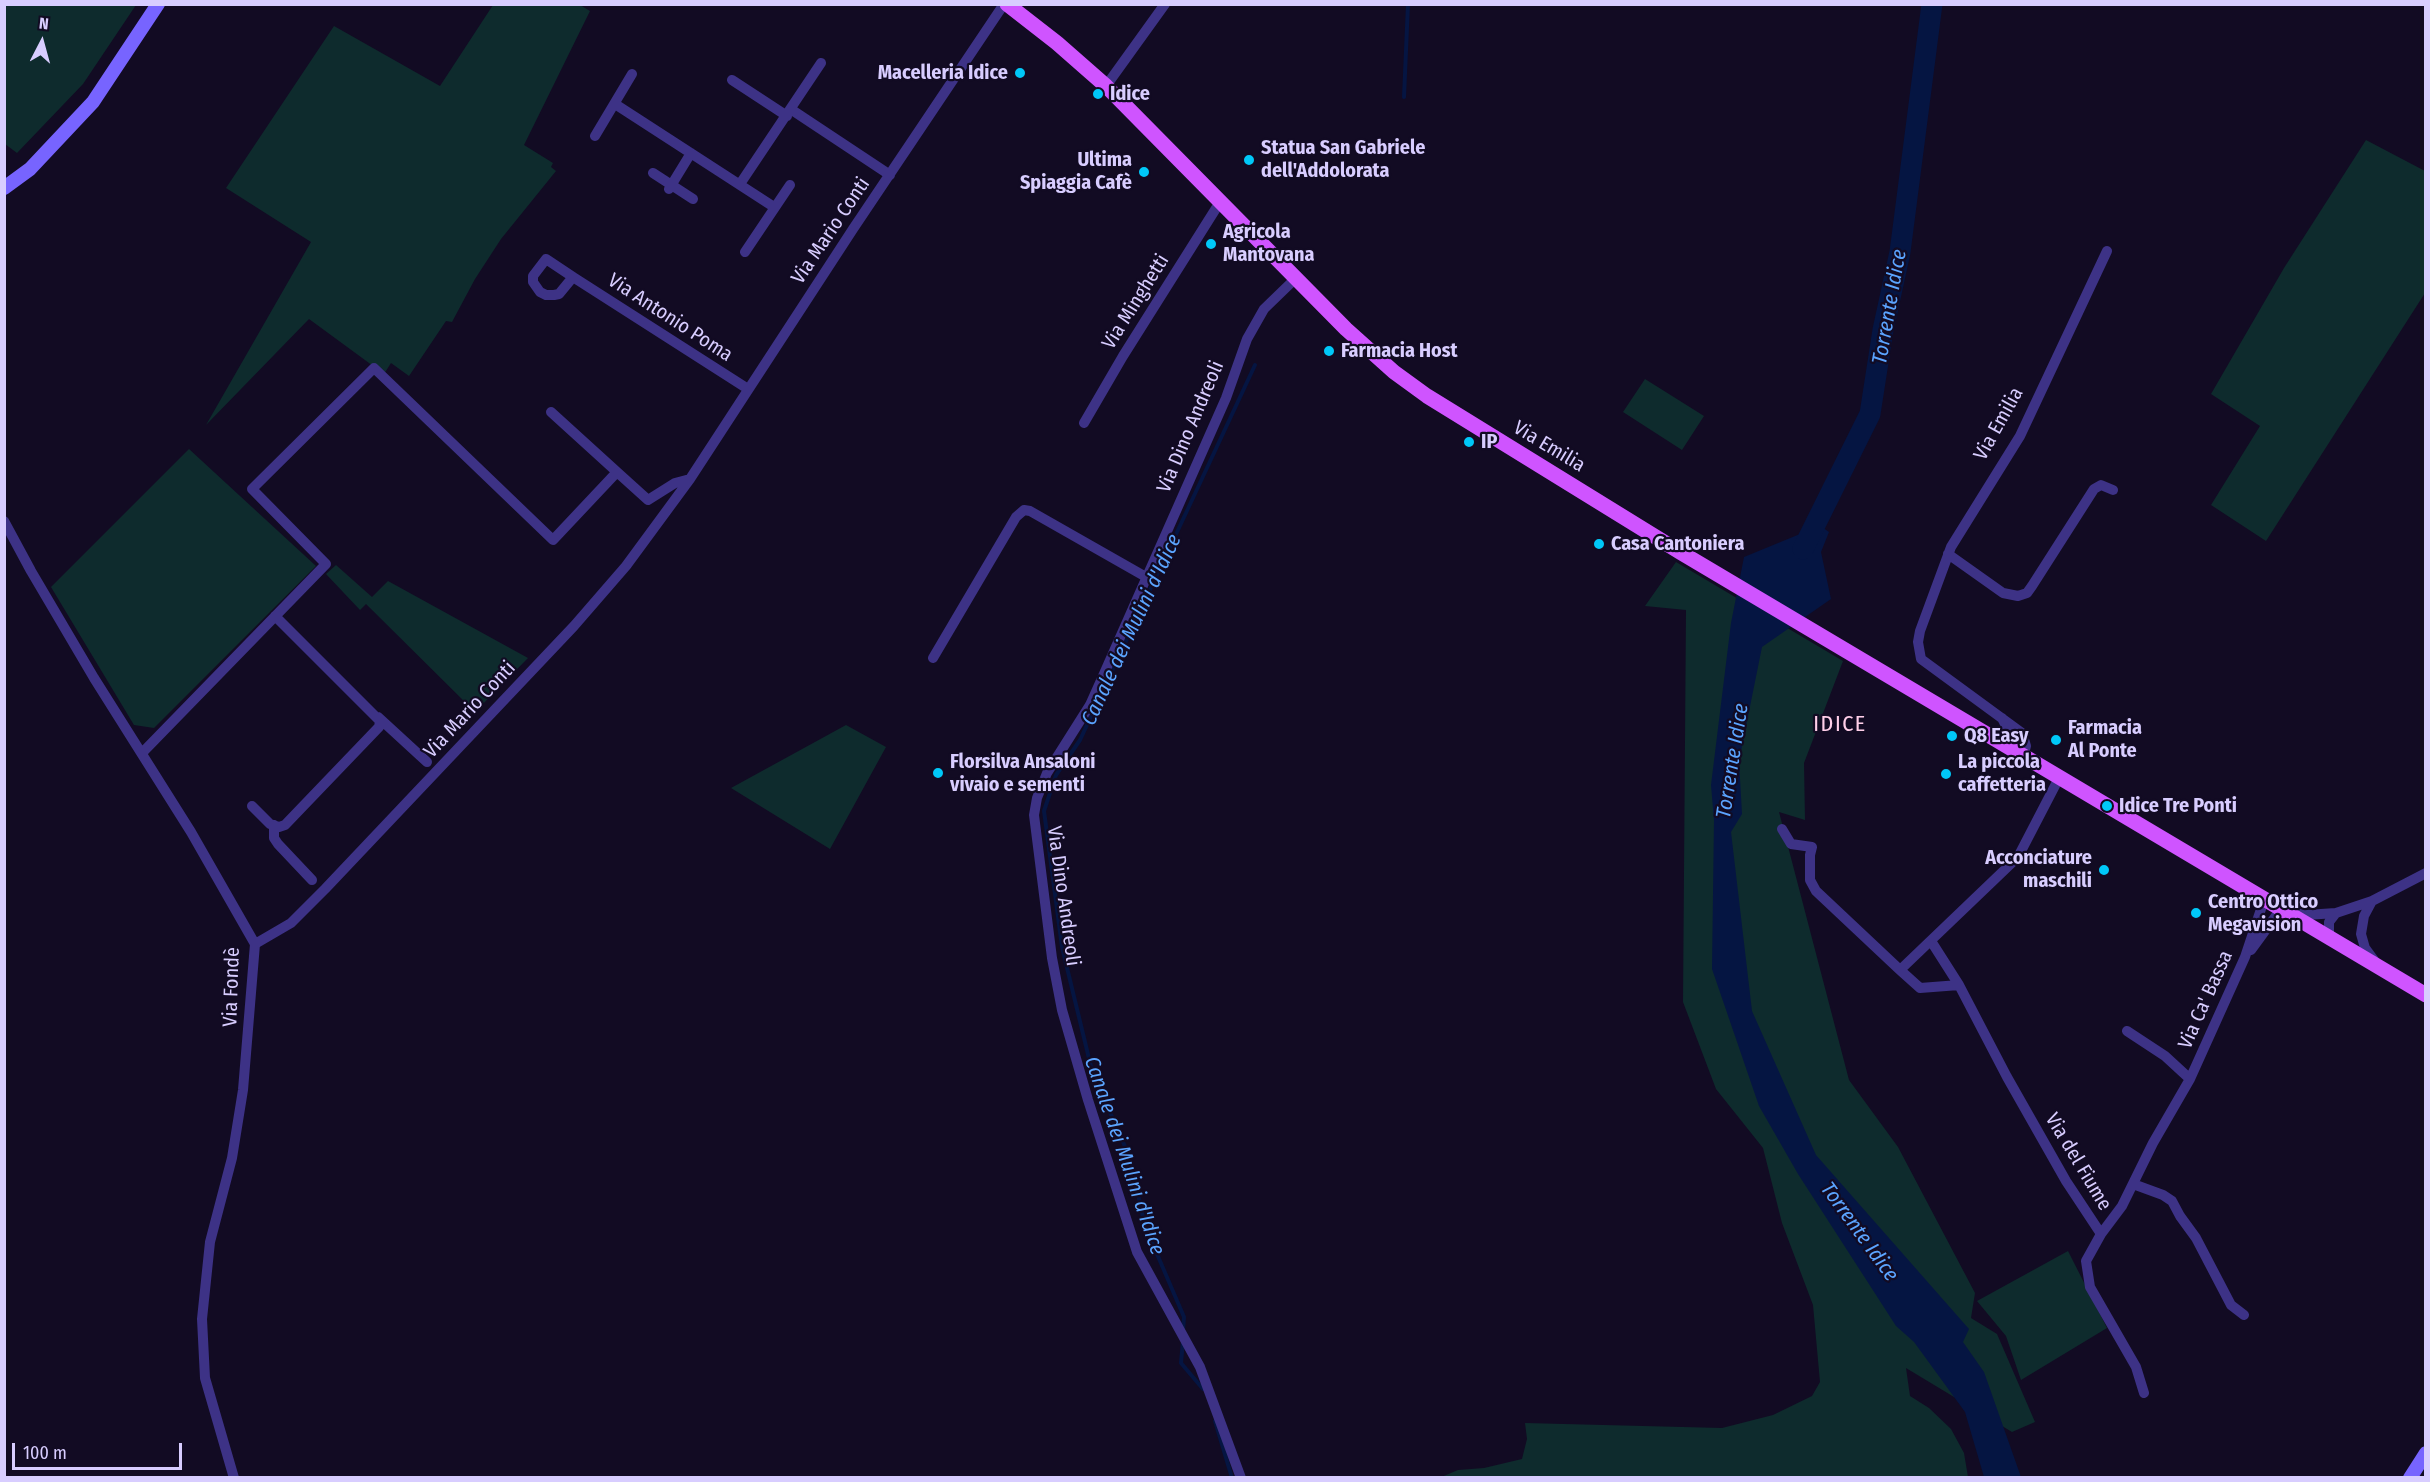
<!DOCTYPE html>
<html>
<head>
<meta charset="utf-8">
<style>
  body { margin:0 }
  #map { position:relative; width:2430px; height:1482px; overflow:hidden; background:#120b23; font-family:"Fira Sans Condensed",sans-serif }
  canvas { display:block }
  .frame { position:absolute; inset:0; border:6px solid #d8cdff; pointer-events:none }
  .north { position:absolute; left:12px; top:12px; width:60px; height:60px; -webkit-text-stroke:4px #120b23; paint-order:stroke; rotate:6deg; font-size:16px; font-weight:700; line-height:24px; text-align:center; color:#d8cdff }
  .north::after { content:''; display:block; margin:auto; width:21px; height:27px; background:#d8cdff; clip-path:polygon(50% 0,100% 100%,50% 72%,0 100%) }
  .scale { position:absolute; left:12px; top:1443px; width:170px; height:27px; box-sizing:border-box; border:3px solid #d8cdff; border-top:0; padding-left:8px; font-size:18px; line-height:21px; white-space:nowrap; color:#d8cdff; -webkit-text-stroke:4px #120b23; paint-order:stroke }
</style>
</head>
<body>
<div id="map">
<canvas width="2430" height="1482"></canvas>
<div class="frame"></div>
<div class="north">N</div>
<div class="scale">100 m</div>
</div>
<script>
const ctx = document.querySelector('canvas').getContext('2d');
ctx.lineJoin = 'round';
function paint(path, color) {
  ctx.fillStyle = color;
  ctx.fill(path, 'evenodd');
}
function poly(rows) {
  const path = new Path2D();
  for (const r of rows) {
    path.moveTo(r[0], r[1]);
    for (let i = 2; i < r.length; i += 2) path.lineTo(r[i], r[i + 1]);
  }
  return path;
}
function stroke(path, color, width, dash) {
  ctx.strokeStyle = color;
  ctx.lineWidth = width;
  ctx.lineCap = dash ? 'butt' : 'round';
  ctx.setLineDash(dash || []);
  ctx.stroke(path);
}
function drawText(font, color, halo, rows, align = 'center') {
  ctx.font = font + ' "Fira Sans Condensed",sans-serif';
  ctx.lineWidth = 4.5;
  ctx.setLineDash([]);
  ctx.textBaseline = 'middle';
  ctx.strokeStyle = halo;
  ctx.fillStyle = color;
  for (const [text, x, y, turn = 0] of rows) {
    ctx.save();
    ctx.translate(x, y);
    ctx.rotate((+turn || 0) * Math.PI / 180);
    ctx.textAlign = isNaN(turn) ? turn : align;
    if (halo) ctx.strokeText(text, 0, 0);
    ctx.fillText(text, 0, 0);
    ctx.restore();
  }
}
paint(poly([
  [5,4,136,5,83,84,17,153,5,144],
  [493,5,580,5,590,11,524,145,553,163,551,167,556,171,501,239,475,279,452,322,446,321,409,376,391,363,384,374,309,319,206,425,311,242,226,188,334,26,440,86],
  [2366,140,2425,171,2425,293,2266,541,2211,505,2260,426,2211,394,2284,268],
  [1645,379,1704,416,1682,450,1623,412],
  [189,449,316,566,154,728,134,725,51,587],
  [1676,562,1843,661,1804,763,1805,820,1779,812,1849,1080,1898,1147,1975,1293,1971,1318,1997,1334,2035,1422,2012,1432,1906,1368,1910,1396,1929,1408,1951,1429,1964,1453,1968,1477,1439,1478,1458,1470,1484,1468,1522,1459,1527,1439,1525,1423,1722,1428,1773,1415,1812,1396,1820,1382,1813,1305,1782,1223,1763,1148,1716,1089,1683,1002,1686,610,1645,606],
  [336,565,372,597,388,581,528,658,475,712,366,604,360,610,326,574],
  [846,725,886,747,830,849,731,788],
  [2068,1251,2107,1328,2021,1380,2006,1336,1977,1301]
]), '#0e2b2d');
paint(poly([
  [1809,518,1829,532,1821,552,1831,599,1762,647,1739,761,1742,814,1731,832,1752,1011,1816,1155,1969,1329,1963,1342,1984,1372,2021,1477,1984,1477,1965,1412,1914,1342,1896,1326,1798,1174,1759,1106,1712,969,1714,820,1711,785,1731,623,1744,557,1800,534]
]), '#051542');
stroke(poly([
  [1404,97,1408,4],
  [1183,1331,1184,1317,1145,1226,1130,1158,1092,1071,1062,947,1044,811,1056,775,1080,740,1255,365],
  [1183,1341,1181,1363,1203,1389],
  [1215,1421,1232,1478]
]), '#051542', 4);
stroke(poly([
  [1803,549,1870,414,1883,330,1900,252,1932,4]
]), '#051542', 21);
stroke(poly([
  [732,80,787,116],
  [1106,86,1165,4],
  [615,104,774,207],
  [792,110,890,175],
  [595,136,632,74],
  [653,173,693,199],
  [740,184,821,63],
  [669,189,691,153],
  [745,252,790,185],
  [546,259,573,277,559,294,554,295,546,295,540,292,533,282,533,276,546,259],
  [573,277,748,389],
  [551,412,617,472],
  [1084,423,1123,356,1220,202],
  [4,521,31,571,94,678,191,832,255,944,243,1090,232,1158,210,1242,202,1319,205,1378,234,1478],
  [1948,554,2003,593,2018,596,2027,593,2032,586,2094,489,2101,485,2113,490],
  [933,658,1016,517,1024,510,1030,511,1146,577],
  [378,717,427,762],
  [2002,718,2008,730,2003,745],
  [142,753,326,564,252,489,374,368,553,540,617,472,648,500,675,483,690,479],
  [2023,757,2026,746,2022,733,1921,659,1918,642,1920,631,1951,547,2020,436,2107,251],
  [252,806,270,824,279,827,285,825,379,727,380,721,275,616],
  [274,825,274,838,278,844,312,880],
  [1782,829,1791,844,1812,847,1810,855,1810,880,1816,891,1900,970,1920,988,1959,985],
  [2372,901,2364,916,2361,934,2365,948,2376,963],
  [2329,936,2329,922,2336,913,2372,901,2426,873],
  [1931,941,1959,985,2007,1077,2066,1181,2101,1234,2086,1261,2090,1287,2136,1367,2144,1393],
  [255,944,291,923,325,889,574,626,626,566,690,479,853,229,1004,4],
  [2251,950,2281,909,2306,915,2336,913],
  [1900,970,2018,857,2059,778],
  [2127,1031,2165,1056,2190,1079],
  [2133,1184,2163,1195,2172,1201,2180,1216,2196,1238,2231,1305,2244,1315],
  [2101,1234,2122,1206,2153,1143,2190,1079,2245,957,2264,900],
  [1241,1478,1200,1367,1137,1252,1088,1100,1062,1010,1052,958,1034,815,1037,798,1047,773,1090,705,1103,676,1226,398,1247,339,1264,309,1296,278]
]), '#3d3286', 10);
stroke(poly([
  [4,188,30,169,93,102,158,4],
  [2410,1478,2426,1453]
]), '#7764ff', 14);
stroke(poly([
  [1007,4,1057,43,1106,86,1346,329,1394,372,1427,396,1680,552,2426,995]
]), '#cf54ff', 15);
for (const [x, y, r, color] of [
  [1020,73,6,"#00c8f8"],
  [1098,94,6,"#00c8f8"],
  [1249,160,6,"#00c8f8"],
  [1144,172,6,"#00c8f8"],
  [1211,244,6,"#00c8f8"],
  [1329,351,6,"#00c8f8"],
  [1469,442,6,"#00c8f8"],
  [1599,544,6,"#00c8f8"],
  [1952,736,6,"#00c8f8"],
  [2056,740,6,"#00c8f8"],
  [938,773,6,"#00c8f8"],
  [1946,774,6,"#00c8f8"],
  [2107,806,6,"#00c8f8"],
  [2104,870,6,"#00c8f8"],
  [2196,913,6,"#00c8f8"]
]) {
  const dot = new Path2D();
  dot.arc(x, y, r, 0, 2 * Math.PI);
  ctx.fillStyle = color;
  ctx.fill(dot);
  stroke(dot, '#120b23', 2);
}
drawText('bold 20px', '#d8cdff', '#120b23', [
  ["Macelleria Idice",1008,73,"right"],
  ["Idice",1110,94],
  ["Statua San Gabriele",1261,148],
  ["dell'Addolorata",1261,171],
  ["Ultima",1132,160,"right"],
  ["Spiaggia Cafè",1132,183,"right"],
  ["Agricola",1223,232],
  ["Mantovana",1223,255],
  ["Farmacia Host",1341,351],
  ["IP",1481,442],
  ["Casa Cantoniera",1611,544],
  ["Farmacia",2068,728],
  ["Al Ponte",2068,751],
  ["Q8 Easy",1964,736],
  ["Florsilva Ansaloni",950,762],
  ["vivaio e sementi",950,785],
  ["La piccola",1958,762],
  ["caffetteria",1958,785],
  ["Idice Tre Ponti",2119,806],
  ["Acconciature",2092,858,"right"],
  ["maschili",2092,881,"right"],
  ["Centro Ottico",2208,902],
  ["Megavision",2208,925]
], 'left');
drawText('20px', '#d8cdff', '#120b23', [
  ["Via Mario Conti",831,231,-56],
  ["Via Minghetti",1136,302,-58],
  ["Via Antonio Poma",670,318,33],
  ["Via Emilia",1999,424,-61],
  ["Via Dino Andreoli",1191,427,-67],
  ["Via Emilia",1549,447,31],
  ["Via Mario Conti",470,710,-47],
  ["Via Dino Andreoli",1063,896,82],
  ["Via Fondè",232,987,-88],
  ["Via Ca' Bassa",2206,1000,-66],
  ["Via del Fiume",2078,1162,59]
]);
drawText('italic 21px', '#5ba4ff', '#120b23', [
  ["Torrente Idice",1890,307,-80],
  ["Canale dei Mulini d'Idice",1132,630,-65],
  ["Torrente Idice",1733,761,-81],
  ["Canale dei Mulini d'Idice",1124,1156,71],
  ["Torrente Idice",1859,1232,54]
]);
ctx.letterSpacing = '1.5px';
drawText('22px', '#ffcfe9', '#120b23', [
  ["IDICE",1840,725]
]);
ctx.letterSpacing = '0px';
</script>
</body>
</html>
